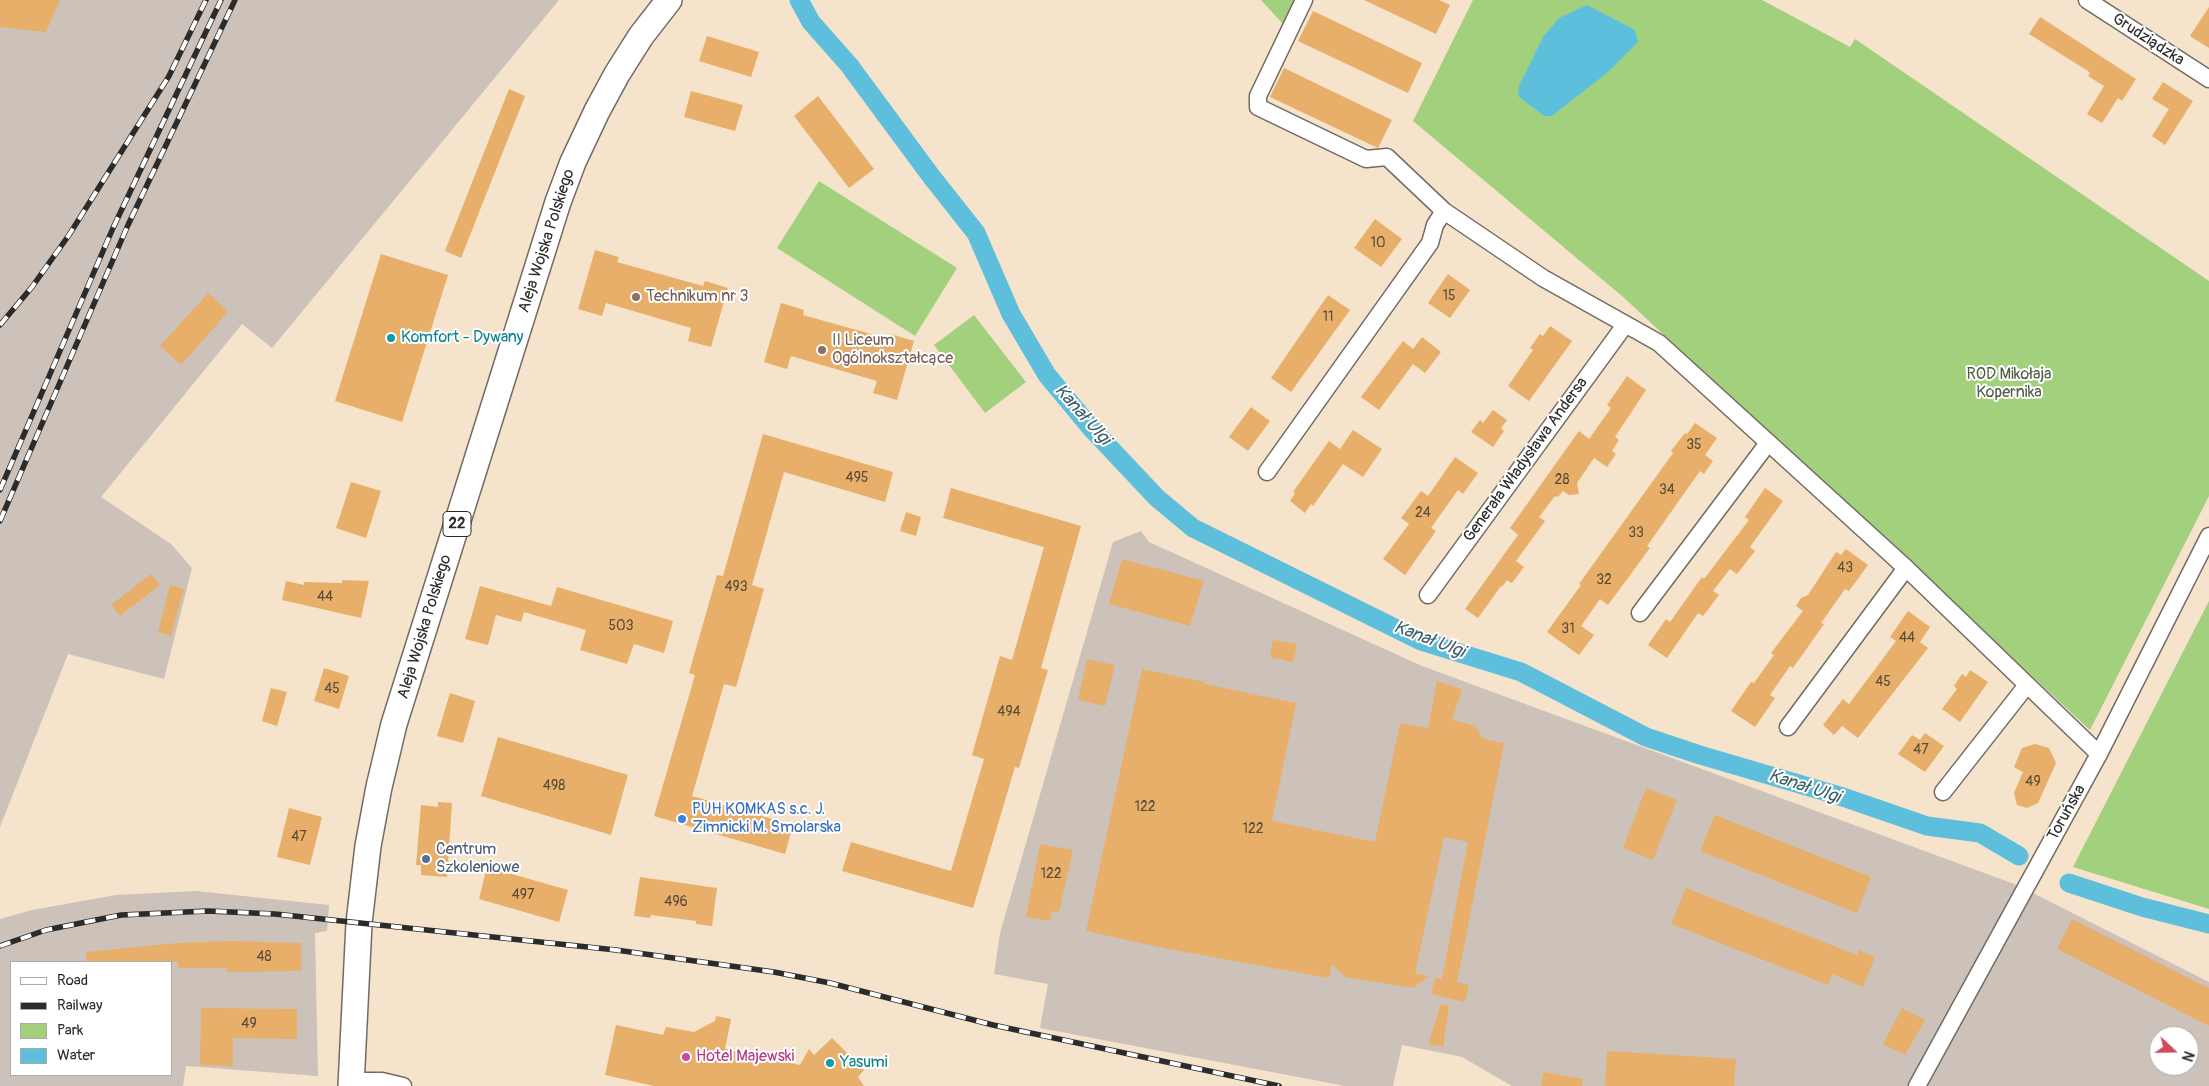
<!DOCTYPE html>
<html>
<head>
<meta charset="utf-8">
<style>
  body { margin:0 }
  #map { position:relative; width:2209px; height:1086px; overflow:hidden; background:#f5e3cb; font-family:Pangolin,sans-serif }
  canvas { display:block }
  .legend { position:absolute; left:10px; top:961px; width:162px; height:115px; box-sizing:border-box; background:#fff; border:1px solid #aaa; margin:0; padding:6px 9px; list-style:none; font-size:15px; color:#2b2b2b }
  .legend li { display:flex; align-items:center; gap:10px; height:25px }
  .legend b { width:25px; border:1px solid #aaa }
  .north { position:absolute; left:2149px; top:1026px; width:50px; height:50px; box-sizing:border-box; background:#fff; border:1px solid #aaa; border-radius:50%; rotate:111deg; font-size:14px; font-weight:700; line-height:20px; text-align:center; color:#2b2b2b }
  .north::after { content:''; display:block; margin:auto; width:18px; height:22px; background:#d1495b; clip-path:polygon(50% 0,100% 100%,50% 72%,0 100%) }
</style>
</head>
<body>
<div id="map">
<canvas width="2209" height="1086"></canvas>
<ul class="legend">
<li><b style="height:6px;background:#fff"></b>Road</li>
<li><b style="height:6px;background:#2b2b2b"></b>Railway</li>
<li><b style="height:14px;background:#a3d07d"></b>Park</li>
<li><b style="height:14px;background:#5ebfdc"></b>Water</li>
</ul>
<div class="north">N</div>
</div>
<script>
const ctx = document.querySelector('canvas').getContext('2d');
ctx.lineJoin = 'round';
function paint(path, color) {
  ctx.fillStyle = color;
  ctx.fill(path, 'evenodd');
}
function poly(rows) {
  const path = new Path2D();
  for (const r of rows) {
    path.moveTo(r[0], r[1]);
    for (let i = 2; i < r.length; i += 2) path.lineTo(r[i], r[i + 1]);
  }
  return path;
}
function stroke(path, color, width, dash) {
  ctx.strokeStyle = color;
  ctx.lineWidth = width;
  ctx.lineCap = dash ? 'butt' : 'round';
  ctx.setLineDash(dash || []);
  ctx.stroke(path);
}
function drawText(font, color, halo, rows, align = 'center') {
  ctx.font = font + ' Pangolin,sans-serif';
  ctx.lineWidth = 4;
  ctx.setLineDash([]);
  ctx.textBaseline = 'middle';
  ctx.strokeStyle = halo;
  ctx.fillStyle = color;
  for (const [text, x, y, turn = 0] of rows) {
    ctx.save();
    ctx.translate(x, y);
    ctx.rotate((+turn || 0) * Math.PI / 180);
    ctx.textAlign = isNaN(turn) ? turn : align;
    if (halo) ctx.strokeText(text, 0, 0);
    ctx.fillText(text, 0, 0);
    ctx.restore();
  }
}
paint(poly([
  [0,0,559,0,272,348,242,324,101,497,171,544,192,568,164,679,68,654,0,827],
  [1141,531,1149,542,1422,666,2017,885,2209,982,2209,1086,1512,1086,1462,1057,1402,1045,1393,1086,1345,1086,1040,1028,1048,984,994,974,1000,933,1113,542],
  [2159,1036,2189,1036,2189,1066,2159,1066],
  [196,891,329,905,327,931,315,933,318,1076,186,1066,183,1086,0,1086,0,919,32,910,116,895],
  [11,962,171,962,171,1075,11,1075]
]), '#cdc2b9');
paint(poly([
  [1261,0,1295,0,1283,24],
  [1473,0,1762,0,1850,47,1855,39,2209,281,2209,496,2090,730,1622,296,1413,121],
  [819,181,957,268,915,336,777,248],
  [974,315,1026,382,985,413,934,345],
  [2209,601,2209,909,2073,867]
]), '#a3d07d');
paint(poly([
  [1587,5,1635,30,1638,42,1608,72,1552,116,1544,116,1518,96,1519,86,1543,37,1559,18]
]), '#5ebfdc');
stroke(poly([
  [799,0,811,22,849,65,931,176,976,233,1011,314,1047,375,1091,428,1157,498,1193,528,1421,641,1521,672,1646,737,1700,755,1840,796,1927,826,1980,833,2019,856],
  [2069,883,2142,907,2209,924]
]), '#5ebfdc', 19);
paint(poly([
  [0,0,60,0,46,32,0,27],
  [1364,0,1439,0,1450,5,1436,34],
  [2209,7,2209,48,2190,36],
  [1313,11,1422,63,1408,93,1298,41],
  [2040,17,2136,79,2122,101,2118,98,2102,123,2087,114,2104,86,2088,76,2090,73,2088,71,2029,34],
  [707,36,759,52,751,77,699,61],
  [1284,68,1392,120,1378,148,1270,97],
  [2163,82,2193,101,2165,145,2152,136,2169,109,2152,99],
  [509,89,525,96,461,258,445,251],
  [691,91,743,105,735,131,684,117],
  [818,96,874,169,849,188,794,116],
  [1375,219,1402,239,1381,267,1354,248],
  [595,250,619,257,617,262,703,286,705,281,728,288,711,347,688,341,691,328,606,303,602,316,578,309],
  [381,254,448,275,402,422,335,401],
  [1448,274,1470,290,1450,318,1428,303],
  [208,293,228,312,181,365,160,346],
  [1328,295,1350,310,1291,392,1271,378],
  [781,303,804,310,803,315,889,339,890,334,914,341,897,400,873,393,877,381,791,356,787,369,764,362],
  [1550,326,1572,341,1529,401,1508,386,1533,350,1530,348,1540,334,1543,336],
  [1422,337,1441,352,1425,373,1413,364,1379,410,1361,397,1403,341,1413,349],
  [1627,376,1646,390,1615,437,1619,440,1612,451,1616,454,1607,467,1594,458,1577,483,1579,494,1569,495,1563,491,1558,497,1555,496,1539,517,1545,521,1516,561,1524,567,1512,583,1507,580,1502,587,1501,586,1478,618,1465,609,1518,535,1510,528,1579,431,1589,439,1611,408,1607,405],
  [1251,407,1270,421,1248,451,1229,437],
  [1493,410,1507,420,1501,428,1504,431,1493,447,1471,432,1480,420,1483,423],
  [1695,423,1717,438,1705,455,1713,461,1704,474,1700,471,1647,546,1650,548,1608,605,1600,599,1581,626,1594,635,1579,655,1547,632,1581,585,1579,584,1673,453,1671,451,1685,433,1687,434],
  [1353,430,1382,449,1363,477,1343,464,1313,506,1311,504,1305,513,1290,501,1295,493,1293,492,1329,441,1340,449],
  [763,434,893,472,885,502,784,472,752,585,764,589,736,687,724,684,692,796,793,825,785,854,654,816,695,675,689,673,717,575,723,576],
  [1455,457,1478,473,1463,494,1458,490,1431,528,1436,531,1405,575,1383,559,1409,524,1401,518,1421,491,1428,496],
  [351,482,381,491,366,538,336,528],
  [951,488,1081,526,1041,668,1048,670,1019,768,1015,767,973,908,842,871,851,842,951,871,984,759,972,755,1000,656,1012,660,1044,547,943,518],
  [1765,488,1783,501,1750,547,1755,551,1737,574,1730,569,1713,591,1719,595,1703,616,1698,613,1667,658,1648,645,1666,619,1670,622,1702,577,1704,579,1749,520,1745,517],
  [906,512,921,517,916,536,900,531],
  [1846,549,1868,565,1849,591,1845,589,1821,623,1824,624,1793,668,1790,666,1770,695,1775,698,1755,727,1731,711,1751,682,1754,683,1774,655,1771,653,1803,611,1796,606,1801,598,1808,595,1836,552,1841,555],
  [1122,559,1204,581,1190,626,1109,604],
  [151,574,160,585,120,616,111,605],
  [342,580,369,581,361,618,282,600,286,581,304,585,304,582,342,583],
  [170,585,184,589,171,636,158,632],
  [480,586,551,606,557,587,673,621,664,653,634,644,627,664,580,650,586,630,524,612,521,622,496,615,488,645,465,639],
  [1908,611,1930,627,1920,642,1928,648,1858,738,1842,726,1834,735,1823,725,1843,699,1849,704,1896,641,1890,637],
  [1273,640,1297,644,1293,662,1270,657],
  [1087,659,1115,665,1105,706,1078,700],
  [324,668,349,676,339,709,314,701],
  [1142,669,1205,682,1204,684,1296,703,1272,821,1375,842,1400,723,1428,728,1437,681,1462,689,1452,720,1474,725,1484,739,1504,743,1457,982,1469,985,1465,1002,1431,994,1435,978,1442,979,1468,842,1444,837,1415,973,1429,976,1413,988,1345,977,1332,964,1329,978,1168,949,1086,931],
  [1970,670,1988,682,1960,722,1942,709,1957,689,1954,686,1962,674,1966,677],
  [271,688,287,692,277,726,262,721],
  [450,693,475,701,463,743,437,736],
  [1925,733,1944,746,1925,772,1898,754,1912,735,1920,740],
  [498,737,628,775,611,835,481,796],
  [2035,744,2049,748,2056,763,2038,803,2027,808,2017,805,2014,793,2023,772,2014,767,2022,748],
  [1646,788,1677,800,1653,860,1623,848],
  [438,802,452,803,447,877,421,875,421,865,416,865,421,805,438,807],
  [289,808,322,817,310,865,277,857],
  [1715,815,1871,877,1857,913,1700,851],
  [1040,844,1073,850,1059,912,1052,911,1050,921,1026,917],
  [487,867,568,890,559,922,479,899],
  [640,877,717,888,712,926,696,924,696,921,651,915,650,918,634,916],
  [1686,888,1857,955,1859,950,1875,957,1863,987,1832,974,1828,985,1671,924],
  [2072,919,2209,988,2209,1026,2057,949],
  [232,941,301,943,301,971,227,972,227,968,178,968,178,962,86,962,86,952,178,943],
  [1441,1004,1449,1006,1443,1047,1428,1044],
  [201,1008,297,1009,297,1039,233,1038,233,1066,200,1065],
  [1902,1008,1925,1020,1905,1055,1883,1044],
  [716,1016,731,1019,725,1049,800,1065,809,1049,814,1055,832,1038,864,1070,858,1077,864,1086,654,1086,605,1075,616,1025,663,1035,666,1027,694,1032,715,1021],
  [1607,1051,1736,1059,1734,1086,1605,1086],
  [1544,1072,1583,1079,1582,1086,1541,1086]
]), '#e7af69');
const street = poly([
  [1304,0,1258,96,1258,107,1366,159,1387,157,1444,211,1543,278,1659,343,1906,568,2099,754],
  [2087,0,2209,79],
  [1267,472,1430,243,1435,225,1444,211],
  [1428,595,1625,325],
  [1640,613,1768,443],
  [1788,727,1906,568],
  [1943,792,2027,685],
  [351,1081,382,1081,403,1086],
  [1917,1086,2099,754,2209,536]
]);
const primary = poly([
  [351,1086,359,923,368,846,379,787,394,724,558,202,573,162,597,111,617,74,641,36,669,0]
]);
stroke(street, '#726b63', 19);
stroke(primary, '#726b63', 28);
stroke(street, '#fff', 16);
stroke(primary, '#fff', 25);
const rail = poly([
  [0,325,32,287,69,235,169,76,206,0],
  [0,490,113,228,221,0],
  [0,521,128,225,235,0],
  [0,946,46,930,121,915,208,911,275,914,616,950,774,972,830,983,993,1025,1279,1086]
]);
stroke(rail, '#2b2b2b', 5.5);
stroke(rail, '#fff', 4, [11]);
for (const [x, y, r, color] of [
  [636,297,5,"#8d6e63"],
  [391,338,5,"#0f9aa8"],
  [822,350,5,"#8d6e63"],
  [682,819,5,"#3f7fe0"],
  [426,859,5,"#5c6f8a"],
  [686,1057,5,"#d1479c"],
  [830,1063,5,"#0f9aa8"]
]) {
  const dot = new Path2D();
  dot.arc(x, y, r, 0, 2 * Math.PI);
  ctx.fillStyle = color;
  ctx.fill(dot);
  stroke(dot, '#fff', 2);
}
drawText('14px', '#5a4c3a', null, [
  ["10",1378,243],
  ["15",1449,296],
  ["11",1328,317],
  ["35",1694,445],
  ["495",857,478],
  ["28",1562,480],
  ["34",1667,490],
  ["24",1423,513],
  ["33",1636,533],
  ["43",1845,568],
  ["32",1604,580],
  ["493",736,587],
  ["44",325,597],
  ["503",621,626],
  ["31",1568,629],
  ["44",1907,638],
  ["45",1883,682],
  ["45",332,689],
  ["494",1009,712],
  ["47",1921,750],
  ["49",2033,782],
  ["498",554,786],
  ["122",1145,807],
  ["122",1253,829],
  ["47",299,837],
  ["122",1051,874],
  ["497",523,895],
  ["496",676,902],
  ["48",264,957],
  ["49",249,1024]
]);
for (const [x, y, w] of [
  [457,524,28]
]) {
  const box = new Path2D();
  box.roundRect(x - w / 2, y - 12.5, w, 25, 4);
  ctx.fillStyle = '#fff';
  ctx.fill(box);
  stroke(box, '#2b2b2b', 1);
}
drawText('bold 15px', '#2b2b2b', null, [
  ["22",457,524]
]);
drawText('16px', '#2b2b2b', '#fff', [
  ["Grudziądzka",2148,40,33],
  ["Aleja Wojska Polskiego",547,241,-72],
  ["Generała Władysława Andersa",1526,460,-54],
  ["Aleja Wojska Polskiego",425,627,-73],
  ["Toruńska",2067,813,-61]
]);
drawText('16px', '#785e54', '#fff', [
  ["Technikum nr 3",646,297],
  ["II Liceum",832,341],
  ["Ogólnokształcące",832,359]
], 'left');
drawText('16px', '#0d838f', '#fff', [
  ["Komfort - Dywany",401,338],
  ["Yasumi",840,1063]
], 'left');
drawText('16px', '#4f5d44', '#fff', [
  ["ROD Mikołaja",2009,375],
  ["Kopernika",2009,393]
]);
drawText('16px', '#366cbe', '#fff', [
  ["PUH KOMKAS s.c. J.",692,810],
  ["Zimnicki M. Smolarska",692,828]
], 'left');
drawText('16px', '#4e5e75', '#fff', [
  ["Centrum",436,850],
  ["Szkoleniowe",436,868]
], 'left');
drawText('16px', '#b23c85', '#fff', [
  ["Hotel Majewski",696,1057]
], 'left');
drawText('italic 18px', '#3d5f69', '#fff', [
  ["Kanał Ulgi",1082,415,48],
  ["Kanał Ulgi",1429,640,21],
  ["Kanał Ulgi",1804,787,18]
]);
</script>
</body>
</html>
